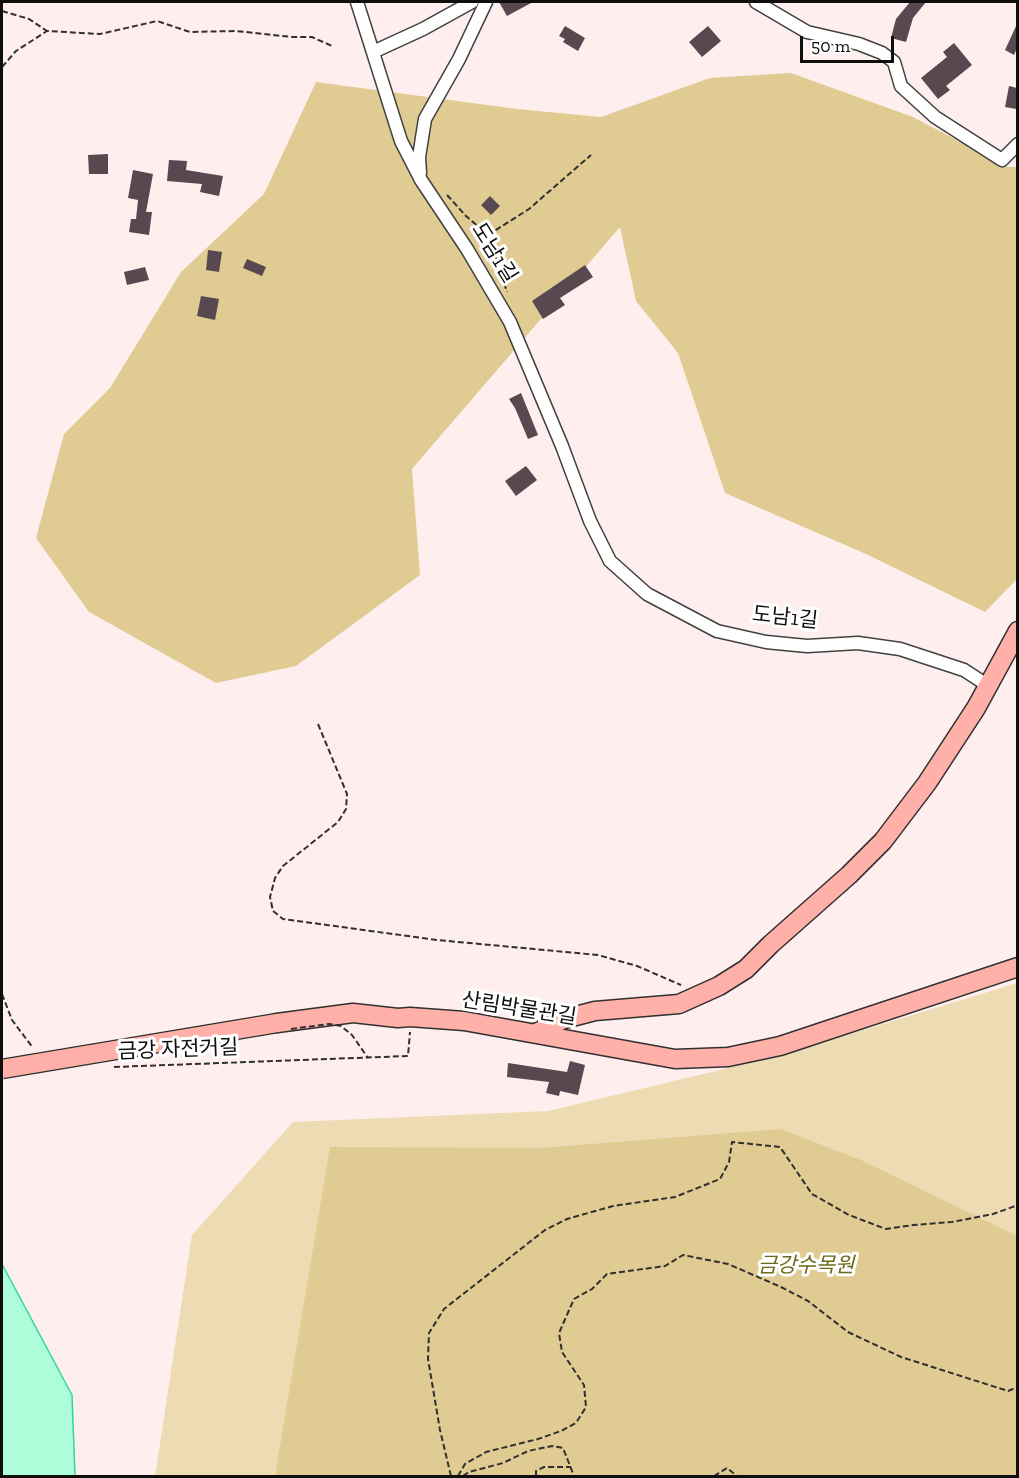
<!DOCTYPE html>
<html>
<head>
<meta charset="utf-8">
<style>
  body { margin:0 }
  #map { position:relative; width:1019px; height:1478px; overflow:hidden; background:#fee; font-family:"Zilla Slab",serif }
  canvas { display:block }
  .frame { position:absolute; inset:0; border:3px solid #0e0e0e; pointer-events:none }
  .scale { position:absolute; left:800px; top:36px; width:94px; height:27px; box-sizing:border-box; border:3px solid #0e0e0e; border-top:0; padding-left:8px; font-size:18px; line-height:21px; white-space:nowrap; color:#0e0e0e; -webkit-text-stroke:4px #fff; paint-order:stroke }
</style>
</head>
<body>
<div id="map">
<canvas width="1019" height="1478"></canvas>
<div class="frame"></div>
<div class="scale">50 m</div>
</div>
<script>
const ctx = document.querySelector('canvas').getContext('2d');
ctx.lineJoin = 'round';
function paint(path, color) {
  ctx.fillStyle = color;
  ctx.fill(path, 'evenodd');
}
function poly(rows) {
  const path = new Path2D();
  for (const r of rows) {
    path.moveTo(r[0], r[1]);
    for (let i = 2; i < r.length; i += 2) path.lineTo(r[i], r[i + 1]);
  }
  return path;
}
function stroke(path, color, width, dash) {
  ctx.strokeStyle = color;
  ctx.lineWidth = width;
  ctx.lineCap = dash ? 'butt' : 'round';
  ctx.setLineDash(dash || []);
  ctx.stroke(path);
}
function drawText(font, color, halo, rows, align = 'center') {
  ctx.font = font + ' "Zilla Slab","Noto Sans KR",serif';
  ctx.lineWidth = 6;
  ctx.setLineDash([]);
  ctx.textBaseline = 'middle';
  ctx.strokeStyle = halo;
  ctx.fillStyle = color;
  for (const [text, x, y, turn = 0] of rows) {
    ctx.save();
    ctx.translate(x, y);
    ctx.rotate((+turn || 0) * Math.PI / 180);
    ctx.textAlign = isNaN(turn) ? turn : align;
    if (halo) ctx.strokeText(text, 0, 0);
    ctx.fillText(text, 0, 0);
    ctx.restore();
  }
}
paint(poly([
  [1017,983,1017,1476,155,1476,192,1235,293,1122,548,1111,779,1056]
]), '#eddbb4');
paint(poly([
  [791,73,913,117,1008,167,1017,167,1017,579,985,612,866,554,725,493,678,353,636,301,620,227,412,469,420,575,296,666,216,683,89,612,36,538,64,434,110,388,181,272,264,194,316,82,517,109,601,117,710,78],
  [781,1129,863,1161,1017,1236,1017,1476,275,1476,330,1147,541,1148]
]), '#e0cc92');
const water = poly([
  [2,1264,72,1395,75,1476,2,1476,2,1264]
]);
paint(water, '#adfcda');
stroke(water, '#2ed994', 1.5);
paint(poly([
  [499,2,533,2,507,16],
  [910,2,926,2,913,18,906,42,891,38,896,19],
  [1017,24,1017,48,1014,55,1005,50],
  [565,26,585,38,578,51,563,42,565,39,559,36],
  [708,26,721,41,702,57,689,42],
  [954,43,972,65,946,86,950,90,938,99,921,78,947,57,943,52],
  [1009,86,1017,88,1016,109,1005,107],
  [108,154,108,174,89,174,88,155],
  [169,160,187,161,186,170,223,176,219,196,200,192,202,184,167,181],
  [133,170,153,174,146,212,152,212,149,235,129,232,131,219,136,219,138,200,128,198],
  [490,196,500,206,491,215,481,205],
  [208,250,222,252,219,272,206,270],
  [247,259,266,267,262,276,243,268],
  [585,265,593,277,560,298,565,305,543,319,532,301],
  [145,267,149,280,127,285,124,272],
  [201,296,219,299,215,320,197,316],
  [521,393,538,435,528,439,515,408,509,399],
  [526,466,537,480,516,496,505,481],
  [570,1061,585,1065,578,1095,560,1091,559,1096,546,1093,549,1082,507,1077,508,1063,567,1072]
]), '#57494f');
const street = poly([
  [357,2,401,141,421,180,467,249,510,322,562,446,590,521,610,561,647,594,717,631,766,642,807,646,858,643,900,649,964,670,987,685],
  [756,2,807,32,859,44,882,53,894,62,901,86,935,117,1002,160,1018,144],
  [373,52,423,29,472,2],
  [420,173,419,157,425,119,459,59,486,2]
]);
const secondary = poly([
  [277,1023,353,1013,398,1018,410,1017,464,1021,675,1059,728,1057,780,1046,1018,967],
  [536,1033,564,1019,595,1011,679,1004,719,986,746,969,771,944,849,875,883,841,927,783,976,708,1018,631]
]);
stroke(street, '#414141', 15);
stroke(secondary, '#303030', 21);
stroke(poly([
  [2,11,29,19,47,31],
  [2,67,16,51,47,31,100,34,157,21,190,32,236,31,292,37,312,37,332,46],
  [447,195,466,216,488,235,507,292],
  [488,235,529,209,591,155],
  [318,724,347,794,346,809,338,822,283,866,275,878,270,897,273,911,283,919,437,940,598,955,637,966,681,985],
  [2,994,12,1020,33,1048],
  [114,1067,408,1056,410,1032],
  [451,1476,440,1430,428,1359,429,1333,444,1309,545,1230,567,1219,613,1206,675,1197,720,1179,729,1162,732,1142,780,1147,812,1194,849,1215,886,1229,913,1225,952,1222,993,1214,1018,1205],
  [458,1476,465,1464,486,1452,538,1439,561,1431,576,1423,586,1407,584,1385,562,1352,559,1333,574,1299,592,1289,607,1274,665,1266,683,1255,728,1264,781,1287,808,1301,848,1332,901,1357,1008,1391,1018,1387],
  [463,1476,469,1472,503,1463,528,1451,552,1446,563,1448,574,1476],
  [536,1476,536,1471,544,1467,571,1467],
  [714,1476,727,1468,737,1476]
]), '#303030', 2, [6, 3]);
stroke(street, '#fff', 12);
stroke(secondary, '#ffb0a9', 18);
const secondaryBridge = poly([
  [2,1069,277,1023]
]);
stroke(secondaryBridge, '#303030', 21, []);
stroke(poly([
  [291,1029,329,1024,341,1026,352,1035,368,1058]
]), '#303030', 2, [6, 3]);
stroke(secondaryBridge, '#ffb0a9', 18);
drawText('21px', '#0e0e0e', '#fff', [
  ["도남1길",494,253,58],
  ["도남1길",785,618,6],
  ["산림박물관길",519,1009,9],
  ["금강 자전거길",178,1050,-2]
]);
drawText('italic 21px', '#6b6a18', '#fff', [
  ["금강수목원",806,1266]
]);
</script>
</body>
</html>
